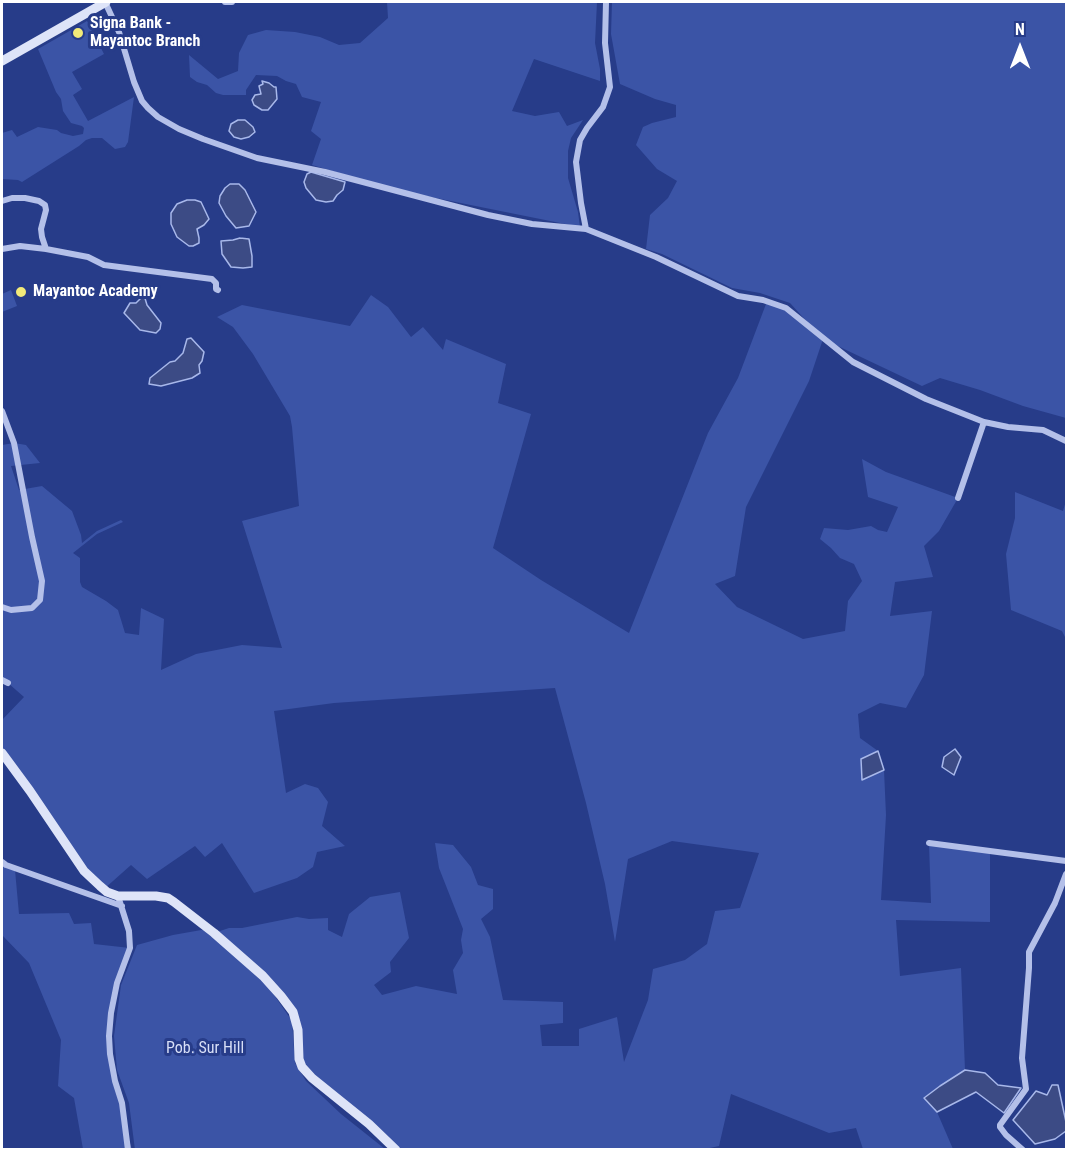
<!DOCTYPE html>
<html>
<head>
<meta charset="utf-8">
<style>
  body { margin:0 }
  #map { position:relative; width:1068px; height:1151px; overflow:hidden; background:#273c89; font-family:"Roboto Condensed",sans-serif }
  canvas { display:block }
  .frame { position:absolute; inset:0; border:3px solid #fff; pointer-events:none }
  .north { position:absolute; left:990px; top:18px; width:60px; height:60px; -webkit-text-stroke:4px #273c89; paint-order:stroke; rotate:0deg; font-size:16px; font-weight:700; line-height:24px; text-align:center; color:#fff }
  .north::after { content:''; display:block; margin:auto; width:21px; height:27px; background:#fff; clip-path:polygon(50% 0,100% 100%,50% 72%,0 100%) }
</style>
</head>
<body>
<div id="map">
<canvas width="1068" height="1151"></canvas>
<div class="frame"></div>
<div class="north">N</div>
</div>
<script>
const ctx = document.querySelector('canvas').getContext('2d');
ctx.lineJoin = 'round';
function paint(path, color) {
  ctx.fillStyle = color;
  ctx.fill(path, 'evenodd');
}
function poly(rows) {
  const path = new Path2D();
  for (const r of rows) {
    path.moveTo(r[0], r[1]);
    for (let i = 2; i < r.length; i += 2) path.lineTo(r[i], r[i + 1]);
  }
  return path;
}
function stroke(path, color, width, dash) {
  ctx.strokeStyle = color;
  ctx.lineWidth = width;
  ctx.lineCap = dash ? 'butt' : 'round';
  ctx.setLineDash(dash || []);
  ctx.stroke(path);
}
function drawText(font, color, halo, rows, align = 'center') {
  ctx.font = font + ' "Roboto Condensed",sans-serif';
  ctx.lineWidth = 6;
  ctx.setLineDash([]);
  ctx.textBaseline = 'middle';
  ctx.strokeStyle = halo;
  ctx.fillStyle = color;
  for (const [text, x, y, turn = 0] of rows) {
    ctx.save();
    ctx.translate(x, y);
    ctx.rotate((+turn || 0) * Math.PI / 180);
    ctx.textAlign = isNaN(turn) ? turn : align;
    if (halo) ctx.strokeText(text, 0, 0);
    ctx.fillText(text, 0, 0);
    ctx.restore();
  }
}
paint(poly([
  [387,2,597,2,595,43,600,69,600,81,534,59,512,111,535,116,559,112,567,126,583,120,571,138,568,151,568,178,578,212,580,227,396,190,312,165,321,139,311,131,321,102,302,97,296,84,286,81,277,76,256,75,246,90,246,95,223,95,216,93,207,85,197,82,190,77,189,55,218,79,238,71,239,53,248,35,266,30,295,32,320,37,339,45,360,43,388,18],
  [612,2,1066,2,1066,418,1023,406,980,390,940,378,922,386,823,339,809,381,746,507,735,576,715,584,737,607,803,639,845,631,848,601,862,581,854,564,840,558,831,548,820,539,824,528,848,530,871,526,878,530,887,532,898,507,868,497,862,459,886,472,958,498,939,531,924,546,933,577,895,582,890,616,932,611,924,675,906,708,880,703,858,714,860,738,878,751,861,759,862,779,884,770,886,815,881,900,931,903,929,843,990,851,990,922,896,920,900,976,961,968,965,1070,940,1086,925,1098,937,1112,953,1149,863,1149,856,1128,829,1133,731,1094,719,1146,705,1149,395,1149,301,1065,293,1012,214,933,229,928,242,928,297,917,309,919,328,918,328,930,342,937,349,914,370,897,400,892,409,938,390,962,391,972,374,985,382,995,416,986,457,994,453,970,463,953,461,940,463,929,439,868,435,843,453,845,471,867,478,885,493,889,493,909,481,919,490,937,503,1000,563,1002,563,1023,540,1025,542,1046,579,1046,579,1029,617,1017,624,1062,648,1000,653,969,685,960,707,944,715,911,740,908,759,853,672,841,628,859,615,942,605,884,586,803,555,688,334,703,274,711,286,793,305,784,318,788,328,802,322,826,345,846,317,852,313,867,297,878,254,893,222,843,205,857,195,846,147,879,131,865,104,889,95,882,2,754,2,720,24,697,8,683,2,680,2,445,14,443,26,445,40,463,11,466,19,490,42,486,72,511,81,535,82,543,97,531,121,520,123,522,97,534,73,553,80,558,80,582,82,587,106,601,118,610,125,633,139,635,141,608,164,619,161,670,196,654,242,645,282,648,242,521,299,506,292,427,290,416,253,354,233,327,217,317,242,305,350,326,371,295,388,307,411,337,423,327,443,350,446,339,506,364,498,403,531,414,493,548,541,580,629,633,708,433,738,378,766,304,763,300,786,308,819,335,790,303,760,293,732,288,662,254,646,249,650,215,668,198,677,181,657,169,636,145,643,127,652,123,676,117,676,105,655,99,620,84,611,34],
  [87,21,104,54,72,72,82,89,73,95,88,121,134,97,128,142,125,147,115,149,102,138,92,138,86,140,79,146,22,182,18,180,2,179,2,133,12,130,17,137,38,127,57,130,61,133,73,136,83,134,84,128,82,126,71,123,63,111,61,99,56,92,38,49],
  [11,290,17,306,2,312,2,294],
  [1015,492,1063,511,1066,501,1066,639,1062,631,1011,610,1006,554,1015,518],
  [4,866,15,870,19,914,69,913,74,924,91,923,94,944,130,948,117,983,109,1036,126,1132,132,1149,83,1149,74,1098,58,1086,61,1040,29,963,2,935,2,867],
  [207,929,270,989,292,1021,295,1063,306,1081,341,1114,385,1149,135,1150,129,1103,117,1070,114,1036,121,985,137,945,173,935]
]), '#3b54a6');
const water = poly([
  [262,81,269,83,274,87,276,87,277,99,268,110,262,110,254,105,252,100,255,95,261,94,259,86,263,84,262,81],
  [238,120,245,120,253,127,255,132,249,137,241,139,234,137,229,131,231,124,238,120],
  [311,172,345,182,343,190,337,195,333,201,326,202,316,200,306,188,304,182,307,174,311,172],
  [230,184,239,184,245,190,256,212,249,226,236,228,226,216,219,203,220,196,225,188,230,184],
  [187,200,195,200,201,202,209,219,204,225,197,229,199,238,199,243,193,246,189,246,177,237,171,224,171,213,177,204,187,200],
  [240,238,249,239,252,256,252,267,243,268,231,267,222,254,221,241,233,240,240,238],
  [144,295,147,305,161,323,160,329,156,333,140,330,124,313,130,303,136,303,144,295],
  [191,338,204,352,202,361,199,365,200,373,192,378,161,386,149,384,150,378,170,362,175,361,183,353,187,339,191,338],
  [955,749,961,757,954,775,942,767,944,757,955,749],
  [878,751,884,770,862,780,861,759,878,751],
  [965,1070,985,1073,998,1085,1021,1088,1004,1113,976,1092,937,1112,924,1098,940,1086,965,1070],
  [1052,1085,1058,1085,1066,1122,1066,1131,1055,1139,1035,1144,1013,1120,1036,1091,1047,1095,1052,1085]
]);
paint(water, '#3c4b85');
stroke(water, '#a8b8ea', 1.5);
stroke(poly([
  [105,2,119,32,134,82,142,101,148,108,158,117,179,129,203,139,257,158,325,172,488,215,532,224,586,229,656,257,738,296,763,300,786,308,853,362,926,399,984,422,1008,427,1043,430,1066,441],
  [225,2,232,2],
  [2,201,12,198,25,198,39,201,45,205,46,210,41,229,42,237,46,249],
  [586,229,581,203,576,162,580,140,587,128,603,107,610,87,605,43,606,2],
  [2,249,20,246,46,249,88,257,104,265,212,279,216,283,216,289,218,290],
  [2,411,14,443,32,537,42,581,40,600,32,608,11,610,2,607],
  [958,498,984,422],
  [2,680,8,683],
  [929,843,1066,861],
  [2,862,6,865,122,906],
  [118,896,129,931,130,948,117,983,111,1013,109,1036,110,1054,115,1081,122,1103,128,1150],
  [1023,1150,1006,1135,1000,1127,1000,1125,1026,1089,1022,1058,1029,968,1029,952,1055,903,1066,874]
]), '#b4c0e9', 6);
stroke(poly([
  [2,61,106,2],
  [2,753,30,791,84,871,100,886,107,892,118,896,156,896,168,898,174,902,214,933,263,976,281,996,293,1012,298,1030,299,1059,302,1067,312,1078,369,1124,396,1150]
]), '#dee4f8', 9);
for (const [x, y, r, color] of [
  [78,33,6,"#f2ea79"],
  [21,292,6,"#f2ea79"]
]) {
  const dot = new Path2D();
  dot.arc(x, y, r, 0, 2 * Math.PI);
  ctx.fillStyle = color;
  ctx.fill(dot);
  stroke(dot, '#273c89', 2);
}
drawText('bold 16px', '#fff', '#273c89', [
  ["Signa Bank -",90,24],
  ["Mayantoc Branch",90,42],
  ["Mayantoc Academy",33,292]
], 'left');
drawText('16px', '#d8dff7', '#273c89', [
  ["Pob. Sur Hill",205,1049]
]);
</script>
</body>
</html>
